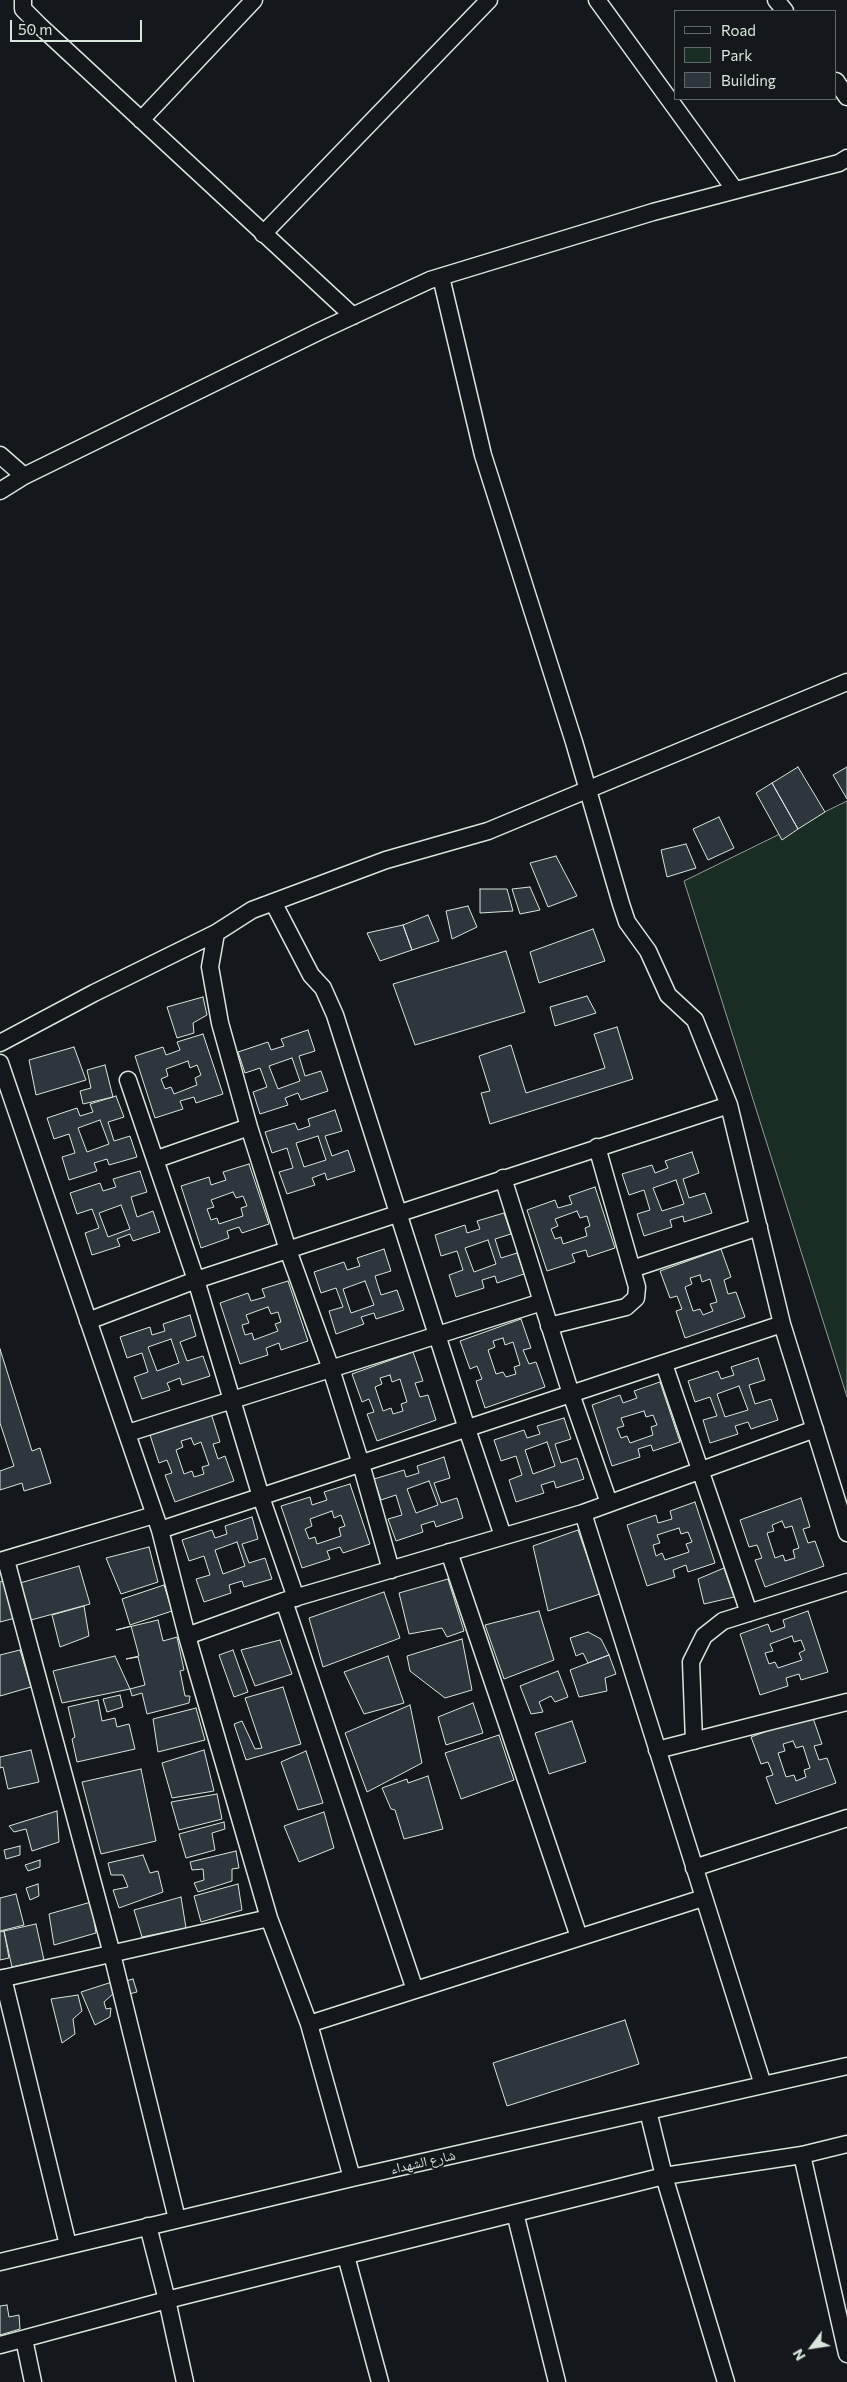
<!DOCTYPE html>
<html>
<head>
<meta charset="utf-8">
<style>
  body { margin:0 }
  #map { position:relative; width:847px; height:2382px; overflow:hidden; background:#14181c; font-family:Commissioner,sans-serif }
  canvas { display:block }
  .legend { position:absolute; left:674px; top:10px; width:162px; height:90px; box-sizing:border-box; background:#14181c; border:1px solid #626a69; margin:0; padding:6px 9px; list-style:none; font-size:15px; color:#d8e6dc }
  .legend li { display:flex; align-items:center; gap:10px; height:25px }
  .legend b { width:25px; border:1px solid #626a69 }
  .north { position:absolute; left:787px; top:2322px; width:50px; height:50px; -webkit-text-stroke:4px #14181c; paint-order:stroke; rotate:239deg; font-size:14px; font-weight:700; line-height:20px; text-align:center; color:#d8e6dc }
  .north::after { content:''; display:block; margin:auto; width:18px; height:22px; background:#d8e6dc; clip-path:polygon(50% 0,100% 100%,50% 72%,0 100%) }
  .scale { position:absolute; left:10px; top:20px; width:132px; height:22px; box-sizing:border-box; border:2px solid #d8e6dc; border-top:0; padding-left:6px; font-size:15px; line-height:18px; white-space:nowrap; color:#d8e6dc; -webkit-text-stroke:4px #14181c; paint-order:stroke }
</style>
</head>
<body>
<div id="map">
<canvas width="847" height="2382"></canvas>
<ul class="legend">
<li><b style="height:6px;background:#14181c"></b>Road</li>
<li><b style="height:14px;background:#1a2d24"></b>Park</li>
<li><b style="height:14px;background:#2c363c"></b>Building</li>
</ul>
<div class="north">N</div>
<div class="scale">50 m</div>
</div>
<script>
const ctx = document.querySelector('canvas').getContext('2d');
ctx.lineJoin = 'round';
function paint(path, color) {
  ctx.fillStyle = color;
  ctx.fill(path, 'evenodd');
}
function poly(rows) {
  const path = new Path2D();
  for (const r of rows) {
    path.moveTo(r[0], r[1]);
    for (let i = 2; i < r.length; i += 2) path.lineTo(r[i], r[i + 1]);
  }
  return path;
}
function stroke(path, color, width, dash) {
  ctx.strokeStyle = color;
  ctx.lineWidth = width;
  ctx.lineCap = dash ? 'butt' : 'round';
  ctx.setLineDash(dash || []);
  ctx.stroke(path);
}
function drawText(font, color, halo, rows, align = 'center') {
  ctx.font = font + ' Commissioner,"Noto Naskh Arabic",sans-serif';
  ctx.lineWidth = 4;
  ctx.setLineDash([]);
  ctx.textBaseline = 'middle';
  ctx.strokeStyle = halo;
  ctx.fillStyle = color;
  for (const [text, x, y, turn = 0] of rows) {
    ctx.save();
    ctx.translate(x, y);
    ctx.rotate((+turn || 0) * Math.PI / 180);
    ctx.textAlign = isNaN(turn) ? turn : align;
    if (halo) ctx.strokeText(text, 0, 0);
    ctx.fillText(text, 0, 0);
    ctx.restore();
  }
}
const green = poly([
  [847,801,847,1397,684,881,847,801]
]);
paint(green, '#1a2d24');
stroke(green, '#939e99', 1);
const building = poly([
  [798,767,825,812,798,829,772,783,798,767],
  [847,767,847,799,833,775,847,767],
  [772,783,798,829,782,840,756,793,772,783],
  [719,817,734,848,708,860,693,829,719,817],
  [686,844,696,868,667,877,661,850,686,844],
  [556,856,577,896,548,907,530,863,556,856],
  [530,887,540,910,520,914,512,889,530,887],
  [480,889,507,889,513,911,480,913,480,889],
  [468,906,477,927,452,939,446,911,468,906],
  [428,915,439,941,412,950,403,925,428,915],
  [403,925,412,950,380,961,367,933,403,925],
  [593,929,605,961,539,983,530,952,593,929],
  [506,951,525,1012,415,1045,393,984,506,951],
  [587,996,596,1013,555,1026,550,1007,587,996],
  [203,997,207,1015,193,1023,194,1033,177,1038,167,1007,203,997],
  [617,1027,633,1079,490,1124,481,1093,490,1091,479,1056,511,1045,526,1093,605,1068,594,1034,617,1027],
  [308,1030,315,1051,299,1056,305,1076,321,1071,328,1091,301,1100,298,1093,285,1098,288,1105,260,1114,253,1092,267,1087,260,1068,245,1073,238,1052,268,1042,271,1050,284,1046,281,1039,308,1030],
  [292,1058,300,1081,278,1089,269,1066,292,1058],
  [203,1034,223,1094,196,1103,194,1097,180,1101,183,1109,155,1118,135,1056,163,1047,166,1055,180,1050,177,1042,203,1034],
  [188,1061,190,1068,197,1065,201,1075,195,1078,197,1085,174,1094,171,1087,165,1089,161,1079,168,1076,166,1069,188,1061],
  [74,1047,86,1080,36,1095,29,1060,74,1047],
  [105,1065,113,1097,83,1104,80,1091,91,1088,87,1070,105,1065],
  [116,1096,124,1117,108,1122,114,1141,130,1136,137,1157,109,1165,107,1159,94,1163,97,1171,69,1180,62,1157,75,1153,69,1134,54,1139,47,1118,77,1108,80,1116,93,1112,90,1104,116,1096],
  [100,1120,109,1144,87,1152,78,1128,100,1120],
  [335,1110,342,1131,325,1136,332,1156,348,1150,355,1171,327,1180,325,1173,312,1178,315,1185,287,1194,279,1172,293,1168,287,1148,272,1153,265,1132,295,1123,298,1130,310,1126,308,1119,335,1110],
  [318,1136,326,1160,304,1167,296,1143,318,1136],
  [692,1152,699,1173,683,1179,689,1198,705,1193,712,1213,684,1222,683,1216,670,1220,672,1227,644,1236,637,1214,650,1210,644,1190,629,1195,622,1174,652,1165,655,1173,668,1168,665,1161,692,1152],
  [676,1180,684,1204,662,1211,653,1188,676,1180],
  [249,1164,269,1224,242,1233,239,1227,227,1231,229,1238,201,1248,181,1186,209,1177,211,1185,226,1180,223,1172,249,1164],
  [233,1192,236,1198,243,1196,247,1206,241,1208,243,1216,219,1224,217,1218,211,1220,207,1209,214,1207,211,1200,233,1192],
  [140,1171,147,1192,131,1197,137,1217,153,1211,160,1232,133,1241,130,1234,117,1239,120,1246,92,1255,85,1233,99,1228,92,1209,77,1214,70,1193,100,1183,103,1191,116,1187,113,1179,140,1171],
  [121,1205,130,1229,108,1237,99,1213,121,1205],
  [595,1187,615,1248,588,1257,586,1250,572,1254,575,1262,547,1271,527,1210,555,1200,558,1208,572,1204,569,1196,595,1187],
  [577,1211,580,1218,587,1216,590,1226,585,1228,587,1236,563,1244,561,1237,555,1239,551,1229,558,1226,555,1219,577,1211],
  [504,1213,511,1234,495,1239,501,1258,517,1253,524,1274,497,1283,495,1276,482,1280,484,1288,456,1297,449,1275,463,1270,457,1251,441,1256,435,1235,465,1225,467,1233,480,1229,477,1221,504,1213],
  [488,1240,496,1264,474,1272,465,1248,488,1240],
  [384,1249,391,1271,375,1276,381,1295,397,1290,404,1310,376,1319,374,1313,361,1317,364,1324,336,1334,329,1311,343,1307,336,1288,321,1293,314,1272,344,1262,347,1270,360,1266,357,1258,384,1249],
  [365,1281,374,1305,351,1313,343,1289,365,1281],
  [721,1249,731,1277,724,1280,728,1294,736,1292,745,1317,685,1338,676,1311,682,1309,677,1296,670,1298,660,1271,721,1249],
  [700,1275,702,1282,710,1279,717,1302,710,1304,713,1311,703,1315,700,1309,693,1311,685,1287,692,1284,690,1278,700,1275],
  [288,1281,308,1341,281,1350,279,1343,266,1348,268,1355,240,1364,220,1303,248,1293,251,1301,265,1297,262,1289,288,1281],
  [268,1307,271,1314,278,1312,281,1322,275,1324,278,1331,254,1340,252,1333,245,1335,242,1325,249,1323,246,1315,268,1307],
  [190,1315,196,1336,180,1342,187,1361,203,1356,210,1376,182,1385,180,1378,167,1383,170,1390,142,1399,134,1377,148,1372,142,1353,127,1358,120,1337,150,1327,152,1335,165,1331,163,1324,190,1315],
  [171,1339,179,1363,157,1371,148,1347,171,1339],
  [521,1319,531,1348,523,1350,529,1364,536,1362,545,1387,485,1408,476,1381,482,1379,477,1366,470,1369,460,1341,521,1319],
  [503,1338,505,1345,513,1342,520,1365,514,1367,516,1374,506,1377,503,1372,496,1374,488,1350,495,1347,493,1341,503,1338],
  [0,1349,32,1451,40,1448,51,1483,24,1491,22,1483,0,1490,0,1471,14,1466,0,1423,0,1349],
  [413,1352,423,1381,415,1383,420,1397,428,1395,436,1420,377,1441,367,1414,374,1412,369,1399,362,1402,352,1374,413,1352],
  [390,1375,392,1382,400,1379,407,1402,401,1404,403,1411,393,1414,391,1408,383,1411,375,1387,382,1384,380,1378,390,1375],
  [758,1358,765,1380,749,1385,755,1404,771,1399,778,1420,751,1429,748,1422,735,1426,738,1434,710,1443,703,1420,717,1416,710,1397,695,1402,688,1381,718,1371,721,1379,734,1375,731,1367,758,1358],
  [739,1386,748,1410,725,1417,717,1394,739,1386],
  [660,1382,680,1442,653,1451,651,1445,638,1449,640,1457,612,1466,592,1405,620,1395,623,1403,637,1398,634,1391,660,1382],
  [644,1411,646,1417,653,1415,657,1425,651,1427,653,1435,630,1443,627,1436,621,1438,617,1428,624,1426,621,1418,644,1411],
  [211,1413,220,1442,213,1444,218,1459,225,1456,234,1481,175,1502,165,1475,172,1473,167,1460,159,1463,150,1435,211,1413],
  [191,1438,194,1445,201,1442,209,1465,202,1467,204,1474,194,1477,192,1471,184,1474,176,1450,183,1447,181,1441,191,1438],
  [564,1418,571,1439,555,1444,561,1463,577,1458,584,1479,556,1488,554,1481,541,1485,544,1493,516,1502,509,1480,522,1475,516,1456,501,1461,494,1440,524,1430,527,1438,540,1434,537,1426,564,1418],
  [547,1442,555,1466,533,1474,525,1450,547,1442],
  [444,1457,450,1478,434,1483,441,1503,457,1498,463,1518,436,1527,434,1521,421,1525,423,1532,396,1541,388,1519,402,1515,396,1495,381,1500,374,1479,404,1470,406,1477,419,1473,417,1466,444,1457],
  [429,1481,438,1505,416,1513,407,1489,429,1481],
  [350,1484,370,1544,343,1553,340,1547,327,1551,330,1559,302,1568,281,1506,310,1497,312,1505,327,1500,324,1492,350,1484],
  [332,1511,334,1518,341,1515,345,1526,339,1528,341,1536,317,1544,315,1537,309,1539,305,1529,312,1526,310,1519,332,1511],
  [801,1498,810,1527,803,1529,808,1543,815,1541,824,1566,765,1587,755,1560,762,1558,757,1545,749,1547,740,1520,801,1498],
  [782,1521,785,1528,792,1526,799,1548,793,1550,795,1558,785,1561,783,1555,775,1558,767,1533,774,1531,772,1525,782,1521],
  [695,1502,715,1563,688,1572,686,1565,673,1570,675,1577,647,1586,627,1525,656,1515,658,1523,672,1519,670,1511,695,1502],
  [679,1528,681,1534,688,1532,692,1542,686,1544,689,1552,665,1560,662,1553,656,1556,653,1545,660,1543,657,1535,679,1528],
  [252,1517,258,1539,242,1544,249,1563,265,1558,272,1579,244,1587,242,1581,229,1585,231,1593,204,1602,196,1579,210,1575,204,1556,189,1561,182,1540,212,1530,215,1538,227,1534,225,1526,252,1517],
  [237,1542,245,1566,223,1574,215,1550,237,1542],
  [578,1530,600,1594,548,1611,533,1546,578,1530],
  [149,1547,158,1582,121,1594,106,1558,149,1547],
  [79,1566,90,1604,31,1620,20,1583,79,1566],
  [724,1568,734,1597,704,1604,698,1579,724,1568],
  [8,1579,19,1617,0,1622,0,1582,8,1579],
  [448,1579,464,1631,447,1637,442,1628,409,1634,399,1593,448,1579],
  [164,1585,172,1611,130,1625,122,1599,164,1585],
  [384,1592,400,1638,323,1667,309,1618,384,1592],
  [84,1606,89,1636,60,1647,52,1615,84,1606],
  [539,1611,554,1660,504,1679,485,1625,539,1611],
  [808,1611,828,1672,801,1680,799,1674,786,1678,788,1686,760,1695,740,1634,768,1624,771,1632,785,1627,783,1620,808,1611],
  [792,1636,794,1642,801,1640,805,1650,799,1653,802,1660,778,1668,775,1662,769,1664,765,1653,773,1651,770,1644,792,1636],
  [158,1620,163,1641,177,1637,184,1670,180,1671,185,1696,190,1696,189,1703,147,1714,142,1693,132,1696,130,1689,145,1685,138,1657,126,1659,139,1656,131,1626,116,1630,158,1620],
  [588,1632,601,1639,609,1655,588,1663,583,1653,576,1656,570,1638,588,1632],
  [462,1639,472,1690,445,1698,410,1671,407,1656,462,1639],
  [280,1640,292,1674,255,1686,241,1650,280,1640],
  [20,1650,31,1687,0,1696,0,1655,20,1650],
  [233,1650,248,1692,234,1697,219,1655,233,1650],
  [609,1655,616,1674,605,1678,607,1691,579,1697,570,1670,609,1655],
  [115,1656,130,1689,62,1703,53,1671,115,1656],
  [388,1656,404,1703,364,1714,344,1672,388,1656],
  [558,1671,568,1697,555,1702,551,1696,539,1702,543,1712,531,1714,520,1686,558,1671],
  [283,1687,301,1744,246,1760,234,1724,242,1721,255,1749,262,1748,245,1698,283,1687],
  [120,1695,123,1707,107,1712,103,1699,120,1695],
  [98,1700,102,1721,115,1718,117,1727,129,1724,135,1749,77,1762,72,1739,75,1737,68,1707,98,1700],
  [473,1703,483,1733,446,1745,438,1717,473,1703],
  [410,1705,422,1763,367,1792,345,1733,410,1705],
  [196,1708,205,1740,158,1752,153,1719,196,1708],
  [812,1715,822,1744,814,1746,819,1760,827,1758,836,1783,776,1804,766,1777,773,1775,768,1762,761,1764,751,1737,812,1715],
  [793,1741,796,1748,803,1746,810,1768,804,1770,806,1777,796,1781,794,1775,786,1777,778,1753,785,1751,783,1744,793,1741],
  [572,1721,586,1762,549,1774,535,1733,572,1721],
  [499,1735,514,1780,461,1799,445,1753,499,1735],
  [31,1750,39,1782,8,1789,3,1767,0,1768,0,1757,31,1750],
  [204,1750,214,1791,172,1798,162,1763,204,1750],
  [306,1751,323,1803,298,1810,281,1762,306,1751],
  [141,1769,156,1841,101,1854,82,1782,141,1769],
  [428,1776,443,1829,404,1839,395,1810,391,1809,382,1788,407,1779,408,1783,428,1776],
  [217,1794,222,1819,179,1830,171,1802,217,1794],
  [57,1811,59,1842,32,1851,26,1829,14,1832,9,1826,57,1811],
  [324,1812,334,1848,299,1862,284,1826,324,1812],
  [224,1822,225,1829,212,1833,215,1850,186,1858,179,1834,224,1822],
  [20,1846,20,1855,6,1859,4,1850,20,1846],
  [236,1851,239,1868,232,1869,232,1881,198,1892,194,1883,204,1880,203,1869,192,1870,190,1862,236,1851],
  [143,1855,150,1873,158,1871,163,1892,119,1908,113,1890,128,1887,123,1875,111,1875,108,1863,143,1855],
  [40,1860,40,1867,28,1871,25,1865,40,1860],
  [38,1884,39,1896,30,1900,26,1888,38,1884],
  [238,1884,242,1910,201,1922,194,1896,238,1884],
  [16,1894,24,1925,0,1931,0,1898,16,1894],
  [181,1897,186,1928,142,1937,134,1910,181,1897],
  [91,1902,96,1933,54,1945,49,1914,91,1902],
  [36,1924,44,1960,12,1967,4,1931,36,1924],
  [4,1931,9,1958,0,1960,0,1932,4,1931],
  [133,1979,137,1992,125,1995,122,1982,133,1979],
  [112,1982,114,1993,104,2002,106,2009,111,2008,110,2017,95,2025,81,1992,112,1982],
  [78,1995,82,2011,73,2019,75,2034,62,2043,51,1999,78,1995],
  [625,2020,639,2064,507,2106,493,2063,625,2020],
  [7,2305,9,2317,19,2315,20,2329,0,2335,0,2306,7,2305]
]);
paint(building, '#2c363c');
stroke(building, '#d8e6dc', 1);
const minor = poly([
  [23,0,23,9,39,25,353,316],
  [597,0,735,190],
  [776,0,785,11],
  [836,81,847,97],
  [141,120,254,0],
  [263,234,489,0],
  [441,277,483,455,574,742,621,904,627,922,648,951,668,995,695,1020,729,1105,782,1324,847,1533],
  [0,455,24,476],
  [0,491,24,476,318,332,430,280,653,212,839,163,847,158],
  [273,902,311,975,323,988,335,1015,467,1429,503,1536],
  [216,933,210,967,220,1023,249,1127,288,1250,331,1369,361,1464,391,1570],
  [0,1043,94,993,216,933,252,910,386,860,488,831,847,682],
  [0,1063,160,1530,187,1636,269,1918,309,2024,352,2178],
  [128,1080,196,1280,261,1497,296,1598],
  [157,1159,249,1127],
  [503,1178,571,1394,609,1503],
  [632,1269,759,1227],
  [88,1321,196,1280,729,1105],
  [549,1326,626,1307,636,1298,637,1287,597,1147],
  [664,1364,749,1613],
  [128,1433,542,1302],
  [583,1513,763,2085],
  [160,1530,782,1324],
  [449,1552,579,1937],
  [6,1560,112,1954,177,2219],
  [0,1561,154,1515],
  [284,1601,415,1990],
  [187,1636,284,1601,583,1513,815,1429],
  [694,1741,691,1662,704,1636,723,1621,847,1582],
  [657,1750,847,1702],
  [694,1868,847,1818],
  [3,1978,68,2245],
  [0,1979,269,1918],
  [309,2024,703,1898],
  [648,2111,664,2176,726,2382],
  [802,2155,847,2354],
  [515,2213,557,2382],
  [148,2226,167,2300,185,2382],
  [346,2256,380,2382],
  [0,2262,352,2178,847,2066],
  [24,2339,33,2382],
  [0,2345,167,2300,664,2176,802,2155,847,2144]
]);
stroke(minor, '#d8e6dc', 19);
stroke(minor, '#14181c', 16);
drawText('14px', '#d8e6dc', '#14181c', [
  ["شارع الشهداء",423,2162,-13]
]);
</script>
</body>
</html>
